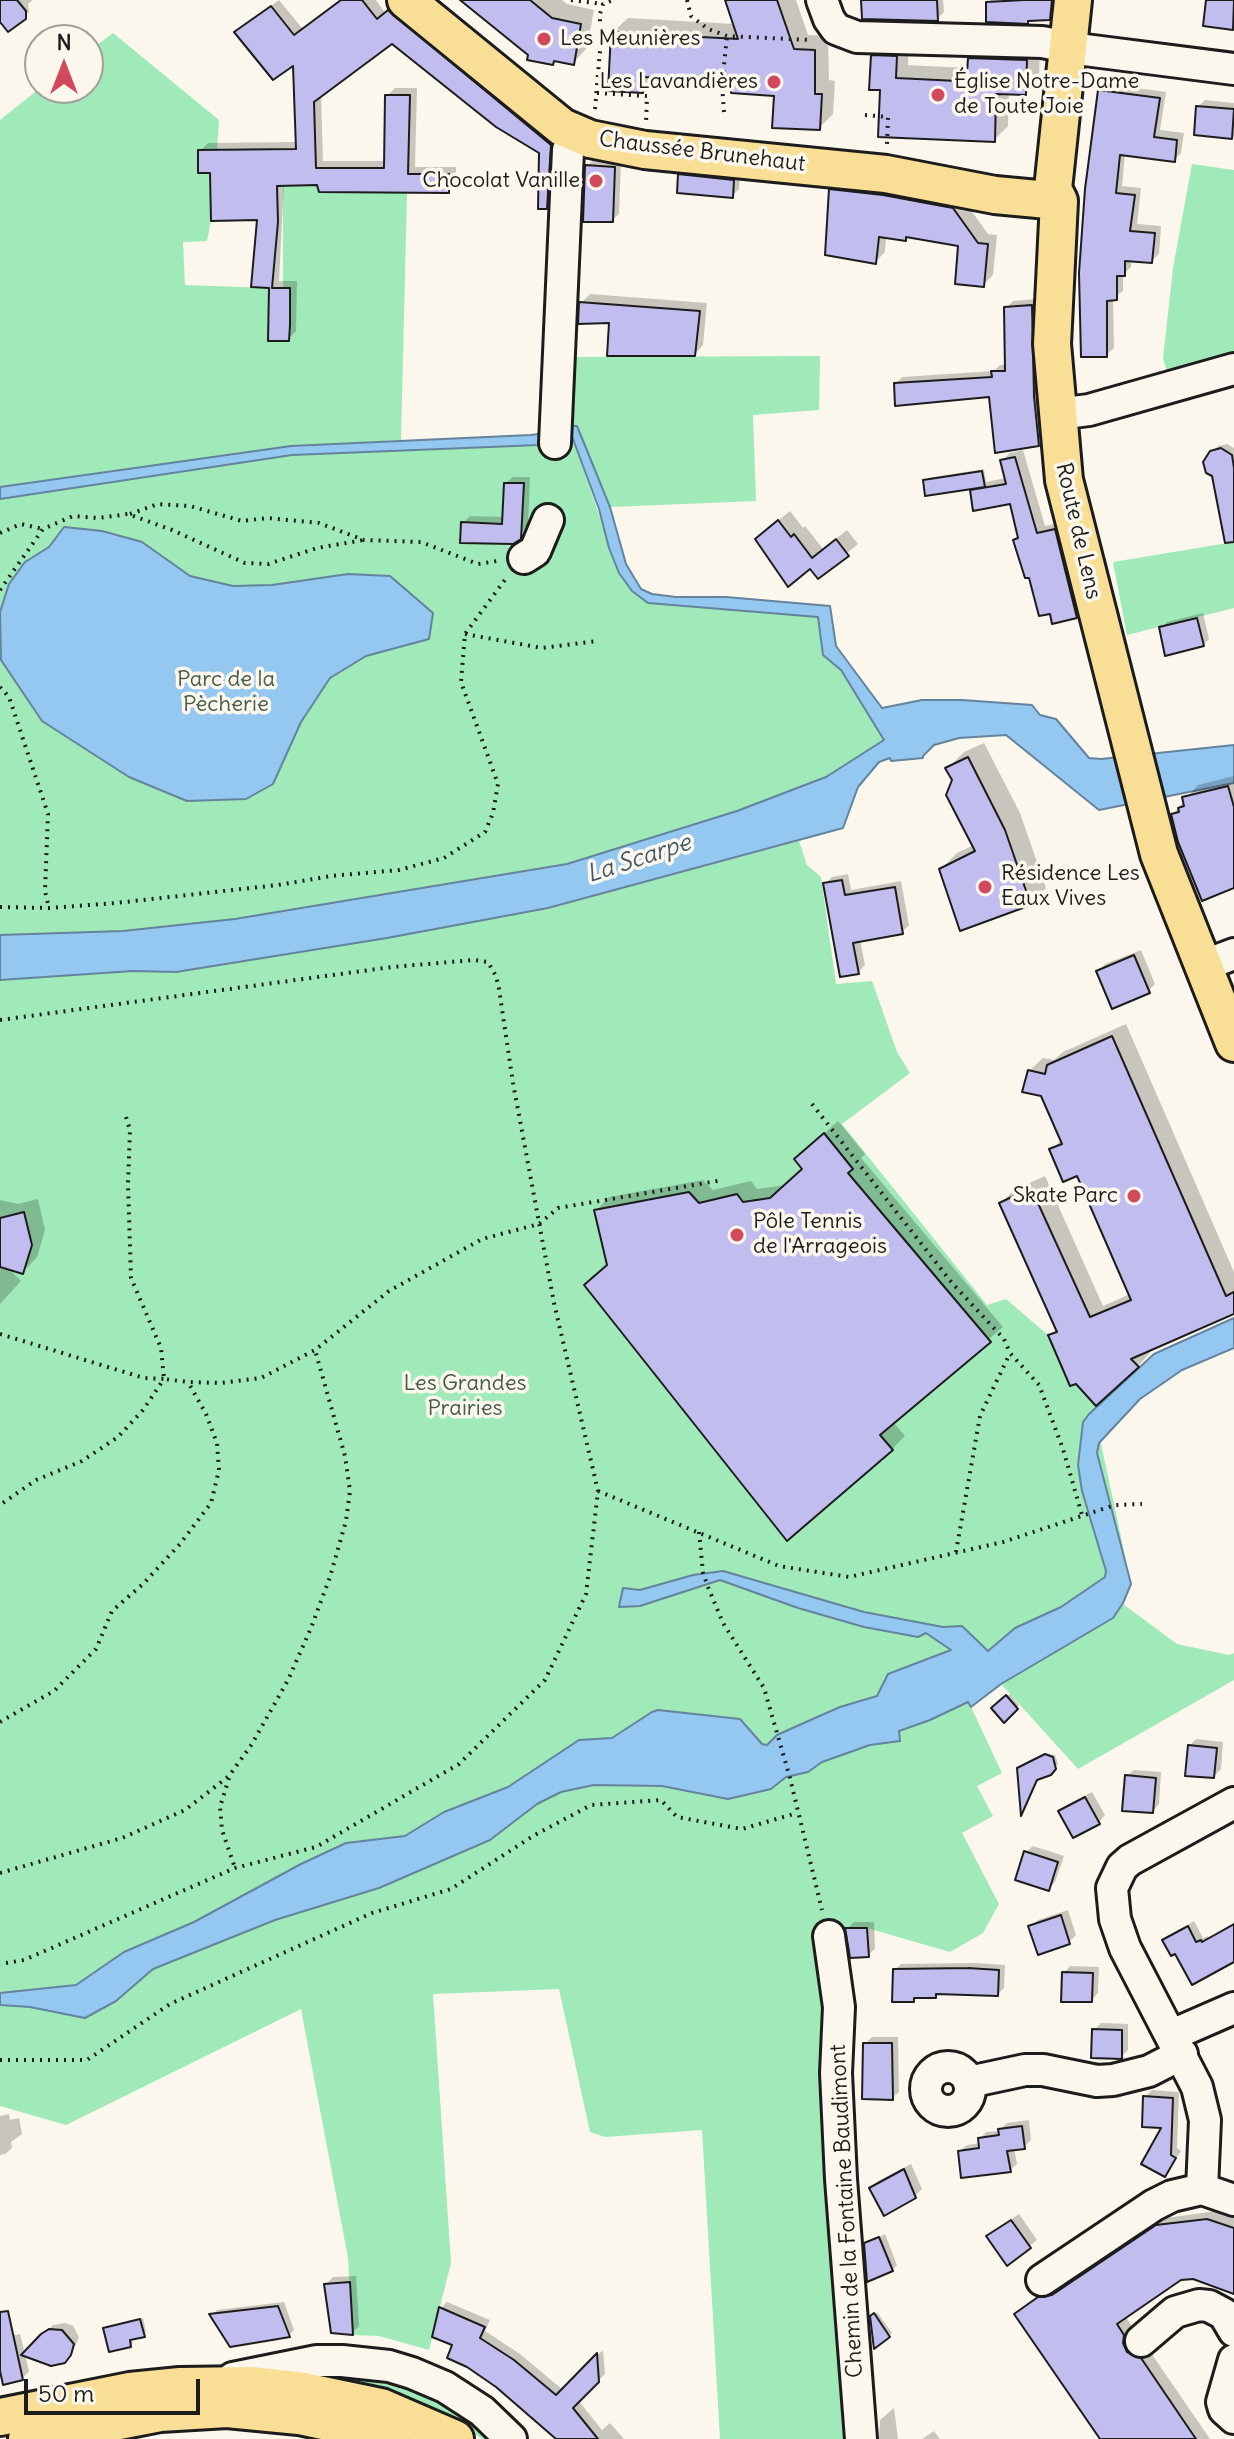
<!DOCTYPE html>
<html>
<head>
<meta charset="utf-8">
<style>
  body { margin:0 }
  #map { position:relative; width:1234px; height:2439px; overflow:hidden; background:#fbf7ec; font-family:Delius,sans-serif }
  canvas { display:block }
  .north { position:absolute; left:24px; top:24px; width:80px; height:80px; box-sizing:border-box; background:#fbf7ec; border:2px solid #a29f99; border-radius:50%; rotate:0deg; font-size:22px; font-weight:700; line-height:32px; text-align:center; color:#1c1c1c }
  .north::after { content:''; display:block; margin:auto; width:28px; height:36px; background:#d1495b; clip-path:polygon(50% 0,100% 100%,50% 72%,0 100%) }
  .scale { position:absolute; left:24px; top:2379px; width:176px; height:36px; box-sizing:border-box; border:4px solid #1c1c1c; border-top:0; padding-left:10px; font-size:24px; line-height:28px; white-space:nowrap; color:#1c1c1c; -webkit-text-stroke:6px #fbf7ec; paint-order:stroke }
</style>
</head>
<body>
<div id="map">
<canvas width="1234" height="2439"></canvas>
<div class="north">N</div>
<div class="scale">50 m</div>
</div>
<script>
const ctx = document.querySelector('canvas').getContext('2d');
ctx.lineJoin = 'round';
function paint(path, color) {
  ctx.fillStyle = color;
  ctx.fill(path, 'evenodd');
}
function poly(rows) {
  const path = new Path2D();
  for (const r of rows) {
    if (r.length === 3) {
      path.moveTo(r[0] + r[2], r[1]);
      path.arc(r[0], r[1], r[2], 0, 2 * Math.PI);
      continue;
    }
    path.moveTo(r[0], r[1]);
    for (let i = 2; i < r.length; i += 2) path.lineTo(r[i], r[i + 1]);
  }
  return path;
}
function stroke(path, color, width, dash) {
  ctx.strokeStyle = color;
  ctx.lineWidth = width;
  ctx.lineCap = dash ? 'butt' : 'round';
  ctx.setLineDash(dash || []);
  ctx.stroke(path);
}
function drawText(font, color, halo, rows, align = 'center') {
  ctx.font = font + ' Delius,sans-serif';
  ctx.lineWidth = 7;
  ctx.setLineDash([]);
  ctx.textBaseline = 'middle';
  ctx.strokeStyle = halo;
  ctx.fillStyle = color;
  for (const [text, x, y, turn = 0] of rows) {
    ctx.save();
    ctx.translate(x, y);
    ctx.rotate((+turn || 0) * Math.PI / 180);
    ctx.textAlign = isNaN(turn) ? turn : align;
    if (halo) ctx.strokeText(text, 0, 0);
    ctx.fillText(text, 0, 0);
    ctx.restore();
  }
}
paint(poly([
  [113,33,219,120,217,150,198,151,198,173,210,173,211,221,207,241,183,242,185,285,269,288,268,341,290,324,290,288,283,288,283,186,317,185,319,192,407,193,401,440,291,446,0,487,0,120,40,88,88,88,88,52],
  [1192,164,1234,170,1234,361,1169,379,1163,358,1173,268],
  [820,356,819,410,753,415,756,501,610,507,577,426,568,426,571,357],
  [573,439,619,573,648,603,818,617,823,655,841,670,884,740,826,777,737,811,567,864,235,919,123,931,0,935,0,499,292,455,539,445],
  [1234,542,1234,608,1127,635,1113,562],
  [799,841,807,865,821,877,836,984,872,981,897,1052,910,1073,842,1124,987,1305,1006,1299,1048,1335,1070,1386,1076,1384,1096,1406,1089,1414,1096,1420,1131,1584,1123,1604,1177,1644,1229,1655,1234,1653,1234,1680,1078,1769,1002,1685,971,1707,1002,1773,977,1786,993,1816,962,1833,999,1904,983,1933,950,1952,867,1928,845,1928,829,1936,820,1946,857,2439,720,2439,702,2130,605,2137,590,2132,559,1989,433,1994,451,2263,429,2350,379,2336,353,2335,348,2258,301,2009,66,2125,0,2106,0,980,133,971,176,972,387,938,547,909],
  [321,2373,368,2376,438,2400,496,2436,495,2439,483,2439,464,2428,318,2381]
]), '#a0e9b8');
const water = poly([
  [568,426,577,426,610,507,626,564,641,589,652,594,676,597,726,597,830,606,836,646,882,708,922,700,962,700,1032,705,1040,715,1056,719,1089,758,1101,759,1234,745,1234,783,1099,810,1006,735,959,738,934,745,923,756,923,758,891,761,890,758,879,762,858,787,843,828,548,908,387,938,176,972,133,971,0,980,0,935,123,931,235,919,567,864,737,811,826,777,884,740,841,670,823,655,818,617,648,603,632,591,619,573,609,548,599,509,573,439,539,445,292,455,0,499,0,487,291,446,530,435,547,433,568,426],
  [64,527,102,531,142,542,190,576,233,586,272,585,348,574,390,576,433,613,429,639,366,656,330,678,301,722,273,784,246,799,187,801,129,777,42,721,1,660,0,612,9,584,25,562,49,547,64,527],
  [1234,1318,1234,1348,1182,1370,1140,1399,1099,1443,1097,1453,1131,1584,1123,1603,1113,1618,1001,1684,971,1707,968,1702,930,1720,899,1731,900,1741,870,1745,822,1762,808,1772,786,1777,771,1789,728,1799,662,1786,594,1785,561,1792,537,1804,490,1840,379,1888,275,1920,153,1969,116,2001,85,2018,30,2007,0,2005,0,1993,76,1985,124,1952,194,1922,301,1864,346,1843,405,1836,444,1812,508,1787,579,1740,612,1738,652,1712,658,1710,740,1719,762,1744,767,1745,777,1735,806,1722,840,1707,877,1696,888,1674,951,1650,926,1633,918,1637,864,1627,798,1608,720,1580,640,1606,619,1607,623,1588,640,1590,693,1575,723,1571,864,1612,943,1627,962,1626,988,1651,1015,1628,1061,1607,1105,1577,1106,1571,1082,1491,1078,1465,1083,1422,1089,1414,1154,1354,1234,1318]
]);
paint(water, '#94c8f1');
stroke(water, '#64839c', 2);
paint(poly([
  [7,0,33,0,28,4,29,12,24,17,0,18,0,5],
  [279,0,302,28,324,13,360,0,376,0,385,13,397,4,558,137,554,199,547,207,541,152,392,42,321,94,323,161,386,161,387,96,395,88,417,88,415,167,456,167,456,183,448,191,318,183,284,184,279,281,297,281,296,331,288,339,271,286,259,218,212,171,200,151,208,143,297,142,295,62,236,32],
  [463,0,562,0,567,4,594,10,587,48,573,63,556,59,552,63,531,54],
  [727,0,796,0,808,35,828,36,829,80,835,81,833,114,819,128,776,94,734,80,658,76,643,91,613,32,628,18,735,24],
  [863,0,943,0,944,12,937,19],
  [991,0,1058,0,1056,11,1049,18,988,3],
  [886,43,909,43,908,65,966,68,970,59,983,45,1040,47,1039,79,1025,93,1009,93,1008,126,994,140,882,89,873,56],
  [1107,84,1166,92,1160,130,1184,133,1181,153,1174,160,1125,154,1122,186,1141,188,1137,224,1161,226,1159,254,1151,261,1131,260,1131,267,1123,275,1123,291,1113,298,1114,348,1106,355,1100,91],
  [1205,100,1234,103,1234,137,1196,133,1198,107],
  [594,159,621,161,619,214,612,220,587,166],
  [687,168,740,174,739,189,732,196,680,175],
  [840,181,963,199,988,234,997,235,993,275,984,284,960,244,908,236,905,239,886,237,885,252,875,262,831,190],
  [590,294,707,303,703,345,695,354,612,321,581,303],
  [1038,299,1045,437,1038,444,991,395,896,384,902,377,994,371,1000,365,1006,365,1006,308,1013,301],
  [1227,444,1234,448,1234,509,1212,452,1218,446],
  [1023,450,1045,526,1063,522,1084,608,1076,616,1051,612,1031,576,1015,540,1020,536,1012,502,972,491,976,486,925,481,928,478,984,469,986,482,1006,478,1002,461,1010,453],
  [513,477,530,477,528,526,512,542,463,523,470,516,505,517,506,483],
  [790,511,803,528,805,526,823,549,847,530,858,544,819,576,768,529],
  [1203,613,1209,639,1203,645,1161,628,1167,622],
  [984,743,1020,813,1046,888,1030,904,941,869,957,853,974,845,954,780,948,768,964,752],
  [1234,776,1234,886,1173,814,1198,785],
  [848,874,851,890,901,881,909,925,902,932,860,940,865,965,858,972,825,884,832,877],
  [1141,950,1155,984,1148,991,1099,971,1105,964],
  [1126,1024,1234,1272,1234,1311,1148,1350,1150,1353,1138,1366,1051,1335,1057,1329,1001,1203,1014,1190,1045,1176,1103,1306,1130,1294,1078,1174,1051,1150,1062,1139,1029,1071,1043,1058,1054,1060,1063,1052],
  [838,1121,865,1154,861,1158,1003,1327,893,1422,905,1436,892,1449,609,1264,596,1211,609,1197,703,1180,713,1190,751,1181,757,1189,786,1185,804,1168,796,1159],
  [38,1199,45,1230,37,1257,23,1272,8,1268,21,1281,0,1304,0,1200,18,1204],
  [1010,1694,1019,1705,1004,1720,994,1708],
  [1196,1739,1223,1742,1221,1769,1214,1776,1189,1746],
  [1048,1754,1055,1755,1058,1764,1050,1773,1038,1778,1022,1812,1019,1769],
  [1134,1770,1161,1772,1159,1804,1153,1811,1127,1776],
  [1092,1792,1105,1815,1099,1822,1060,1812,1067,1805],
  [1033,1846,1064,1856,1055,1882,1049,1889,1026,1852],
  [1068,1910,1076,1935,1069,1942,1031,1927,1038,1920],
  [1194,1921,1203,1938,1208,1936,1209,1938,1234,1924,1234,1962,1176,1951,1164,1940],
  [854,1922,874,1922,875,1949,868,1955,847,1929],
  [975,1963,1005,1965,1004,1988,998,1994,939,1992,936,1996,917,1996,913,2000,895,1970,901,1964],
  [1070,1966,1099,1967,1098,1993,1091,2000,1064,1973],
  [1101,2023,1128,2024,1128,2050,1121,2057,1094,2030],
  [872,2037,898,2037,899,2092,892,2098,865,2044],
  [1152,2090,1179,2092,1177,2148,1181,2151,1165,2175,1164,2126,1145,2097],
  [9,2114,10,2120,19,2118,22,2134,11,2142,12,2148,5,2154,0,2155,0,2116],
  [1029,2120,1031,2140,1024,2147,1014,2148,1017,2164,1010,2170,960,2151,967,2145,980,2143,980,2139,986,2132,999,2131,1007,2123],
  [911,2164,922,2189,915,2196,871,2188,878,2181],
  [1216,2211,1234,2217,1234,2292,1193,2277,1180,2278,1125,2316,1132,2326,1131,2334,1149,2350,1210,2439,1102,2439,1016,2314,1049,2289,1062,2287,1166,2218],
  [1019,2214,1037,2240,1007,2263,989,2236],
  [885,2234,897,2265,892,2270,866,2244],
  [356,2276,359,2326,352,2333,326,2284,333,2277],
  [284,2302,294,2330,289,2335,212,2315,217,2310],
  [447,2302,490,2320,485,2331,520,2354,563,2390,603,2350,605,2374,578,2400,602,2430,610,2423,624,2439,559,2439,455,2344,441,2308],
  [877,2312,892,2333,889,2336,872,2317],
  [143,2318,146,2332,132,2338,133,2343,130,2345,106,2328],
  [65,2323,73,2326,79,2337,73,2352,66,2360,25,2354,29,2372,22,2378,0,2364,0,2338,20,2334,25,2354,53,2325],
  [894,2408,898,2439,879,2439,880,2420],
  [934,2431,940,2439,922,2439]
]), '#0003');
const building = poly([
  [0,0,17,0,26,11,26,19,8,32,0,22,0,0],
  [341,0,362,0,377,19,388,10,551,145,547,209,538,209,539,153,496,127,392,44,314,102,316,168,384,168,385,95,410,95,408,174,449,174,449,193,319,192,317,185,277,186,278,222,272,288,290,288,290,325,289,341,268,341,269,288,251,287,257,220,211,221,210,173,198,173,198,150,296,149,293,66,273,80,234,32,271,6,294,35,341,0],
  [460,0,530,0,552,18,581,24,574,65,554,61,553,65,527,60,528,55,460,0],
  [725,0,777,0,794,49,815,50,815,94,822,94,820,130,772,128,774,96,731,93,731,82,644,77,643,93,608,91,611,32,738,39,725,0],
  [861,0,937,0,938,21,862,19,861,0],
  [1024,0,1052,0,1050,20,1028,21,1028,24,986,22,986,2,1024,0],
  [1206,0,1234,0,1233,30,1203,26,1206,0],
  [871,55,897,56,896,78,958,81,958,73,967,73,968,58,1027,60,1026,95,996,94,995,142,878,137,880,90,869,90,871,55],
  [1098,90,1160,98,1154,137,1177,140,1175,162,1120,155,1116,193,1135,195,1130,231,1155,233,1152,263,1125,261,1125,276,1117,276,1117,300,1107,301,1107,357,1081,357,1079,273,1085,189,1098,90],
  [1196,106,1234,109,1232,139,1194,135,1196,106],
  [585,165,615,167,613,222,583,222,585,165],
  [678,174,734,180,733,198,677,193,678,174],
  [829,189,883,195,953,208,978,243,988,244,984,287,955,284,958,246,906,237,906,241,879,237,876,264,825,255,829,189],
  [579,302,700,311,695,356,607,356,609,323,578,324,579,302],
  [1032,305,1034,396,1039,446,995,453,989,397,895,406,894,383,992,377,991,371,1005,371,1004,307,1032,305],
  [1221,448,1232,455,1234,468,1234,542,1225,543,1212,476,1206,473,1203,462,1210,451,1221,448],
  [1015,457,1037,533,1055,529,1077,618,1052,624,1050,614,1039,616,1029,578,1025,578,1013,540,1018,538,1010,504,973,511,970,490,1006,484,1000,460,1015,457],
  [982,471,985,487,925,496,923,480,982,471],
  [504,483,524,483,521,539,513,544,460,543,461,522,502,524,504,483],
  [778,520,791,537,794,534,812,558,836,539,849,556,818,579,810,569,788,587,755,539,778,520],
  [1197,618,1204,646,1165,656,1159,627,1197,618],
  [968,757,1005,830,1031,905,960,931,939,869,975,851,946,795,952,780,945,768,968,757],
  [1228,786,1234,807,1234,888,1202,901,1178,842,1171,814,1179,812,1178,808,1184,806,1182,797,1228,786],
  [842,880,845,895,895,887,903,934,853,943,859,974,840,977,823,883,842,880],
  [1134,955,1150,993,1112,1009,1096,971,1134,955],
  [1112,1036,1226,1296,1234,1292,1234,1314,1131,1359,1139,1367,1096,1406,1076,1384,1070,1386,1048,1335,1057,1332,999,1203,1031,1188,1090,1317,1131,1300,1077,1176,1063,1182,1049,1149,1062,1144,1041,1096,1022,1092,1028,1070,1045,1074,1047,1065,1112,1036],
  [824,1133,853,1169,848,1173,991,1342,880,1435,893,1450,787,1541,584,1285,607,1265,594,1210,689,1192,699,1203,737,1194,743,1202,770,1198,802,1169,794,1159,824,1133],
  [24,1212,32,1245,23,1274,0,1267,0,1218,24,1212],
  [1006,1695,1018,1709,1004,1723,991,1708,1006,1695],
  [1188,1745,1217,1748,1214,1778,1185,1776,1188,1745],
  [1045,1754,1053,1757,1056,1769,1051,1775,1037,1780,1021,1816,1017,1768,1045,1754],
  [1125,1775,1156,1778,1153,1813,1122,1811,1125,1775],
  [1085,1797,1100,1824,1073,1838,1058,1811,1085,1797],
  [1024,1851,1058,1862,1049,1891,1015,1880,1024,1851],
  [1061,1915,1070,1944,1038,1955,1028,1926,1061,1915],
  [1234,1924,1234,1962,1192,1985,1175,1954,1171,1956,1162,1940,1188,1926,1196,1942,1201,1940,1202,1942,1234,1924],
  [845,1928,867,1928,869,1957,850,1958,845,1928],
  [968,1968,999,1970,998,1996,936,1994,936,1998,914,1998,914,2002,892,2002,893,1969,968,1968],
  [1062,1972,1093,1973,1092,2002,1061,2002,1062,1972],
  [1092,2029,1122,2030,1122,2059,1091,2058,1092,2029],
  [863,2043,892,2043,893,2100,862,2099,863,2043],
  [1143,2096,1173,2098,1171,2155,1176,2158,1165,2177,1141,2164,1161,2128,1142,2127,1143,2096],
  [1022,2126,1025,2149,1007,2151,1011,2172,961,2178,958,2151,979,2148,978,2138,999,2135,998,2129,1022,2126],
  [904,2169,916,2198,884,2216,869,2188,904,2169],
  [1207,2219,1234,2228,1234,2294,1193,2279,1181,2280,1117,2324,1124,2335,1123,2343,1127,2352,1141,2358,1196,2439,1100,2439,1014,2314,1038,2297,1052,2295,1156,2225,1207,2219],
  [1011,2220,1031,2248,1007,2266,986,2236,1011,2220],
  [879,2237,893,2271,867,2282,864,2243,879,2237],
  [350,2282,353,2335,331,2333,324,2284,350,2282],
  [278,2306,290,2337,230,2347,209,2314,278,2306],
  [439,2307,485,2327,480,2338,514,2360,556,2395,597,2353,599,2382,573,2408,598,2439,556,2439,496,2387,467,2367,447,2358,452,2345,432,2337,439,2307],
  [8,2311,23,2380,3,2385,0,2371,0,2312,8,2311],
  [874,2313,890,2337,874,2349,870,2316,874,2313],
  [140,2319,145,2337,130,2340,131,2347,109,2352,103,2328,140,2319],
  [49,2329,62,2330,74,2344,71,2355,65,2363,51,2366,21,2355,41,2334,49,2329]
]);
paint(building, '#c2bdef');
stroke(building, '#1c1c1c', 2);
const minor = poly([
  [822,0,829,19,836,29,857,37,1042,42,1085,50,1234,69],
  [1057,414,1089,410,1234,369],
  [555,443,568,150,574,133],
  [524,558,535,551,548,520],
  [1202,966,1234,954],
  [1234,1803,1130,1860,1122,1867,1112,1888,1115,1919,1125,1948,1197,2087,1205,2120,1202,2189,1234,2200],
  [829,1936,839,2007,836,2073,841,2179,861,2439],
  [1172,2035,1234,2008],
  [948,2089,22],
  [969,2082,1025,2070,1043,2070,1097,2081,1113,2080,1149,2071,1182,2054],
  [1042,2280,1154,2205,1172,2196,1202,2189],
  [1141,2341,1175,2312,1199,2305,1209,2306,1224,2314,1234,2331],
  [1234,2360,1222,2402,1224,2409,1234,2418],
  [233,2378,317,2361,342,2361,389,2366,412,2373,445,2387,482,2411,511,2439]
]);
const major = poly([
  [406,0,562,127,590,139,645,150,886,174,995,195,1059,201],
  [1073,0,1053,189,1059,201,1052,344,1064,480,1159,854,1234,1043],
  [0,2417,130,2391,180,2386,251,2385,304,2391,381,2407,455,2439],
  [27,2439,160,2413,227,2409,299,2416,347,2426,391,2439]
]);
stroke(minor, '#1c1c1c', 36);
stroke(major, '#1c1c1c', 42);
stroke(poly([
  [571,0,603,4],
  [687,0,691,16,708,29,727,36,811,40],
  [597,93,647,96,646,123],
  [595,109,600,51,600,14,603,4,613,0],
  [724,112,722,85,727,36],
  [865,115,888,117,887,144],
  [130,514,158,504,190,506,242,521,268,518,319,523,364,540,421,542,478,564,497,561],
  [0,533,21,524,43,529],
  [0,590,43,529,73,516,98,518,128,514,172,530,245,563,268,564,317,548,364,540],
  [465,634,542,648,597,641],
  [0,687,9,697,48,814,45,891,49,908],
  [0,907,49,908,116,903,278,885,331,876,399,870,444,858,485,832,493,813,498,784,461,682,465,634,507,577],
  [0,1020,392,967,474,960,488,962,496,976,499,989,513,1083,554,1303,598,1491,586,1594,545,1680,459,1764,316,1847,235,1868,24,1960,0,1964],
  [812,1104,952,1283,1004,1339,1010,1353,1039,1385,1063,1449,1082,1515],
  [126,1117,130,1130,128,1184,131,1278,161,1348,164,1379,188,1382,221,1383,261,1378,315,1350,389,1291,482,1239,539,1224,558,1208,723,1180],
  [0,1334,144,1378,164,1379,143,1410,118,1437,82,1461,36,1480,0,1505],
  [598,1491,779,1566,849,1577,1003,1542,1115,1505,1142,1504],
  [699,1532,703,1573,708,1587,723,1623,764,1688,790,1778,822,1910],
  [956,1552,980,1416,1010,1353],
  [0,1722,54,1691,96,1649,112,1611,143,1584,180,1544,211,1503,219,1470,217,1443,206,1414,188,1382],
  [229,1778,220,1807,222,1830,235,1868],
  [0,1873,122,1838,185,1810,229,1776,252,1744,288,1680,311,1628,330,1577,346,1521,350,1491,345,1456,315,1350],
  [0,2060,87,2060,170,2004,372,1913,451,1889,533,1836,591,1805,661,1800,677,1817,742,1829,797,1813]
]), '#1c1c1c', 4, [2, 6]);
stroke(minor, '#fbf7ec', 30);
stroke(major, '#f9df96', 36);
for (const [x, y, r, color] of [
  [544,39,8,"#d1495b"],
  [774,82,8,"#d1495b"],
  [938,95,8,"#d1495b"],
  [596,181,8,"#d1495b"],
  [985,887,8,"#d1495b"],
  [1134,1196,8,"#d1495b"],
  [737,1235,8,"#d1495b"]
]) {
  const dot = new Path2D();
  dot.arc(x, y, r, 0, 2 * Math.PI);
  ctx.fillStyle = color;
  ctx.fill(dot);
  stroke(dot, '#fbf7ec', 3);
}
drawText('22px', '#1c1c1c', '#fbf7ec', [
  ["Les Meunières",560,39],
  ["Les Lavandières",758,82,"right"],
  ["Église Notre-Dame",954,82],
  ["de Toute Joie",954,107],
  ["Chocolat Vanille",580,181,"right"],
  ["Résidence Les",1001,874],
  ["Eaux Vives",1001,899],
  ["Skate Parc",1118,1196,"right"],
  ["Pôle Tennis",753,1222],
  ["de l'Arrageois",753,1247]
], 'left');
drawText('22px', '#1c1c1c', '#fbf7ec', [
  ["Chaussée Brunehaut",702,152,7],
  ["Route de Lens",1078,531,77],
  ["Chemin de la Fontaine Baudimont",847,2211,-93]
]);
drawText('22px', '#445a4b', '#fbf7ec', [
  ["Parc de la",226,680],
  ["Pècherie",226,705],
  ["Les Grandes",465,1384],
  ["Prairies",465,1409]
]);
drawText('italic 24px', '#465867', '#fbf7ec', [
  ["La Scarpe",639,859,-18]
]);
</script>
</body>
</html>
